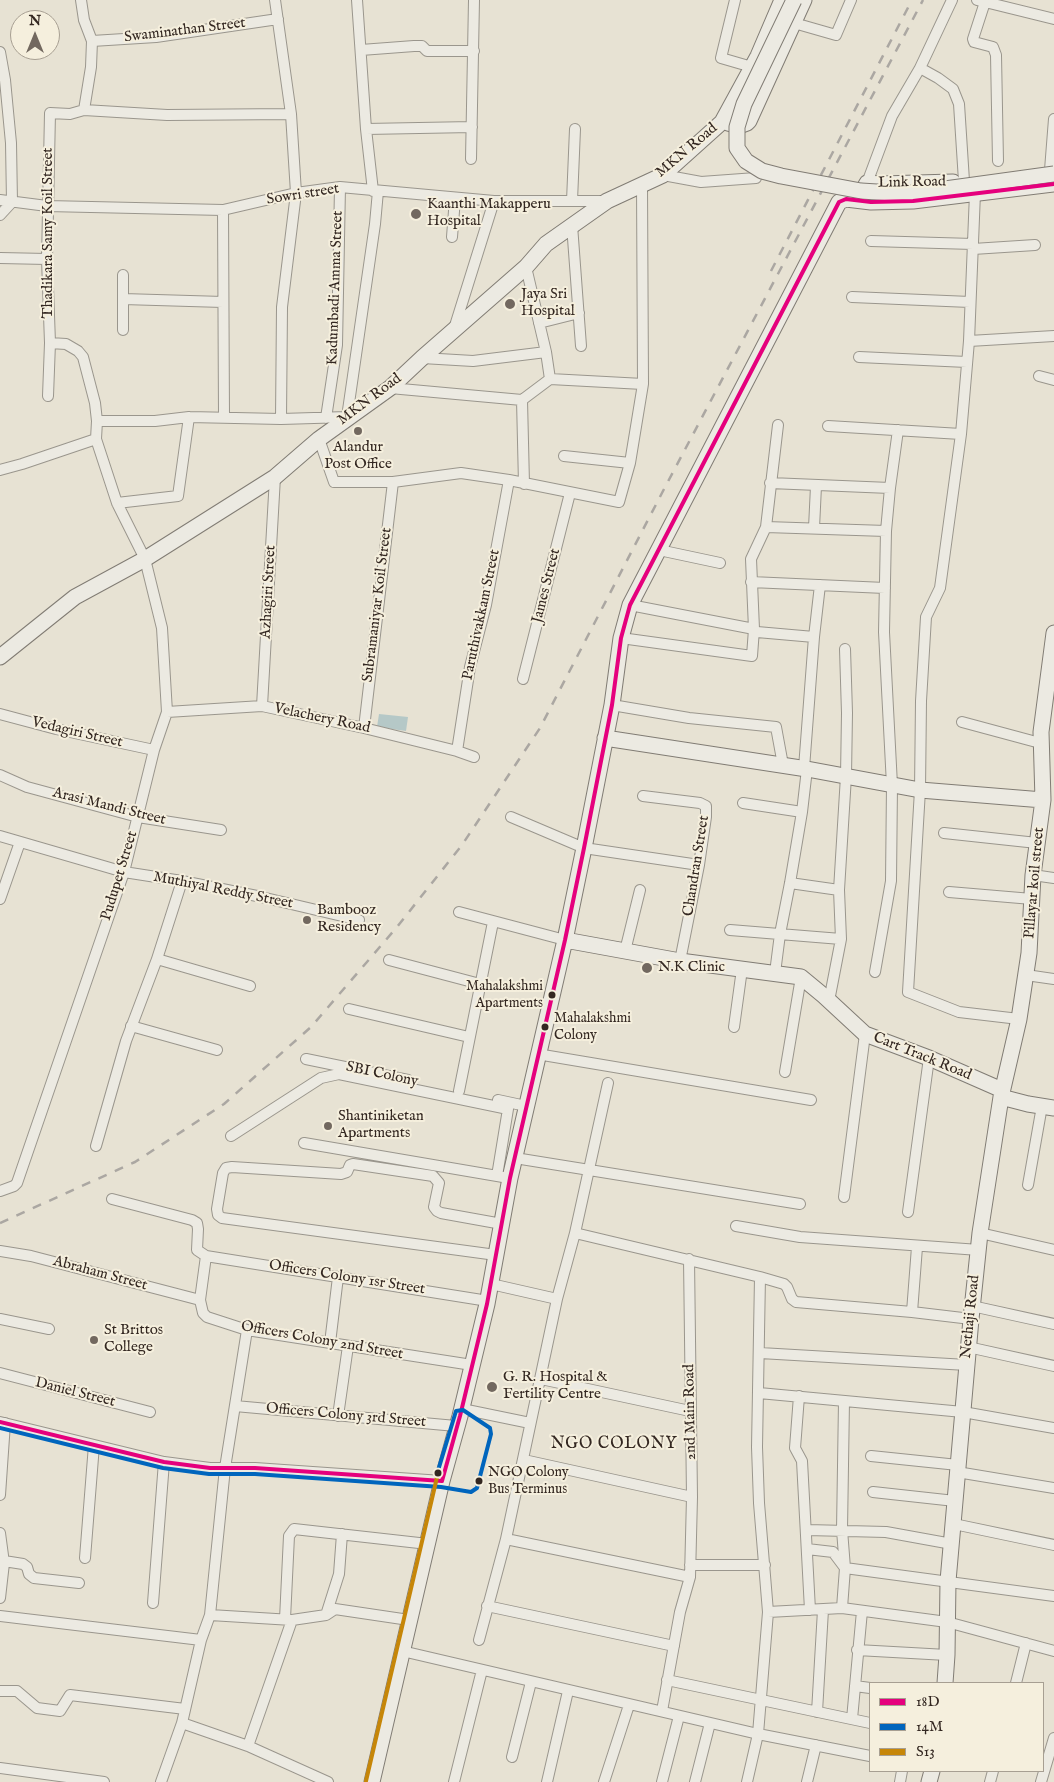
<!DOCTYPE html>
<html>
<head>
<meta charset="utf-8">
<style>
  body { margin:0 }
  #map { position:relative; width:1054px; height:1782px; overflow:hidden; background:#e7e2d3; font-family:"IM FELL English",serif }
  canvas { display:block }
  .legend { position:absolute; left:869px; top:1682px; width:175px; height:90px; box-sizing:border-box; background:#f5efdd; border:1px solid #a79f92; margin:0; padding:6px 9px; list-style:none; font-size:15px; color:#332721 }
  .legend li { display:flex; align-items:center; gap:10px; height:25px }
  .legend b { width:25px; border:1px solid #a79f92 }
  .north { position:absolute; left:10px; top:10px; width:50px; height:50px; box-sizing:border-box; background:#f5efdd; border:1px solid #a79f92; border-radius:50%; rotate:0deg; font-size:14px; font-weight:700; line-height:20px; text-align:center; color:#332721 }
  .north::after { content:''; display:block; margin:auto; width:18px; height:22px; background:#72685f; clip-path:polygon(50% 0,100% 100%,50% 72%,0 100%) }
</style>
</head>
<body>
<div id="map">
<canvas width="1054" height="1782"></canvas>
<ul class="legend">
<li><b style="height:6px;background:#e5007d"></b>18D</li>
<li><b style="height:6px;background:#0065bd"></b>14M</li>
<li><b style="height:6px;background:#c68608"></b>S13</li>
</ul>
<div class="north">N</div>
</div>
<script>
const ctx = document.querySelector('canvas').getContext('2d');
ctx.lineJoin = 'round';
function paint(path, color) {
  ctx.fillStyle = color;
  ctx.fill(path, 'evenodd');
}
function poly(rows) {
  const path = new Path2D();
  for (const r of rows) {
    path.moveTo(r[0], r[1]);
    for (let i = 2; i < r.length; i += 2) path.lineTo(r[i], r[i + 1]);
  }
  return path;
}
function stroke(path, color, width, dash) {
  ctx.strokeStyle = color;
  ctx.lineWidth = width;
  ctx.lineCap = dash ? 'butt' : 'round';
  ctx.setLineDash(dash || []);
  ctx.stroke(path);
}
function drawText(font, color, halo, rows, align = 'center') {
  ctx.font = font + ' "IM FELL English",serif';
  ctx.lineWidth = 4;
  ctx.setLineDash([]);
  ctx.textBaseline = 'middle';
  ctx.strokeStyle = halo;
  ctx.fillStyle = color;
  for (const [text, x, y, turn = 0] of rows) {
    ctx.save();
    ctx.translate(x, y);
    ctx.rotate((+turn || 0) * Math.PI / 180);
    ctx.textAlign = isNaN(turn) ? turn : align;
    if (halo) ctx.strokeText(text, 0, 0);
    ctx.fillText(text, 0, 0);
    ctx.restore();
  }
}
paint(poly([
  [379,714,408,717,406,731,377,727]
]), '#b5c8c7');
const street = poly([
  [81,0,84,20,92,41,91,67,84,110],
  [275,0,291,114,296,193,282,307,281,419],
  [357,0,366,129,373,191],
  [735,0,721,58,752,67],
  [952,0,920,68,938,78,953,89,959,104,964,181],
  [977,0,1054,19],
  [985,2,973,39,974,42,993,47,996,55,998,161],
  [794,23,836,35,851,0],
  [92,41,156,37,278,19],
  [361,50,414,46,422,46,427,51,474,51],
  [0,52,5,80,11,143,12,202,0,215],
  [366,129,472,127],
  [471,159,474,0],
  [1050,170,1054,119],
  [663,175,701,182,756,178],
  [867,183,892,116,920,68],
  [975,193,969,341,961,434,940,588,926,617,921,701,920,790,908,992,959,1012,1019,1019],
  [0,200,47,206,223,210,296,193,340,187,494,201,606,201],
  [572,201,575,129],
  [223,210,224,417],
  [572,225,581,346],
  [452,237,455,198],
  [871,241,973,244],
  [973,249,1035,245],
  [0,258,47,259],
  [852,297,970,302],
  [123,299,223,302],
  [539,323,579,313],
  [454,329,494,201],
  [123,330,123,275],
  [969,341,1054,336],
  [859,357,967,362],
  [422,358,473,361,546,352],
  [1039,376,1054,380],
  [550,379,643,384],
  [390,388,522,400,550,379,546,352,526,267],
  [48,396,50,343],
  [522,400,524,484],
  [326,418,337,345,340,187],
  [97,421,155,421,189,417,281,419,347,417,375,224,378,191],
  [828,426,961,434],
  [319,439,334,482,393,482,461,473,509,480,619,502,630,463,643,384,642,185],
  [564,456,630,463],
  [0,470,22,464,96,439],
  [770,483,890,488],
  [117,503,178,496,189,417],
  [766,527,886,531],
  [814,528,816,486],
  [659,550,720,563],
  [751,582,885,588],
  [630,605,754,629,757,632,814,637,804,768],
  [814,637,820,585],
  [621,638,752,656,754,629,751,559,766,527,778,425],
  [523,679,570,493],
  [612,705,689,718,776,727,783,765],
  [262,706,275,477],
  [167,712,262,706,364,728,457,751,474,757],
  [0,714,56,729,154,750],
  [962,722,1040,743],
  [364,728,393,482],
  [457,751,470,667,486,605,509,480],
  [0,775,27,787,138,817,221,830],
  [643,796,700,803,706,806,706,817,699,865,680,961],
  [743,803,802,812],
  [511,817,584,848,699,865],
  [944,833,1037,843],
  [0,836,124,872,182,881,257,896,359,920],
  [1033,875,1054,878],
  [790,883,839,890],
  [949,892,1032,899],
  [0,899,20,842],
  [459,912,565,940],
  [730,930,841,939],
  [625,951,640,890],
  [157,959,250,986],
  [389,960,480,984],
  [875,972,891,881,892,785,884,632,886,531,890,488,898,430],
  [775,973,780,934,790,883,802,812,807,769],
  [1026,975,1054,979],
  [829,1001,841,939,839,890,846,776,847,713,845,649],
  [349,1009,469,1037],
  [131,1026,217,1050],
  [734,1027,742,969],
  [537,1054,811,1100],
  [306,1059,408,1080],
  [785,1072,801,977],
  [459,1091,493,922],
  [498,1100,526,1106],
  [231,1136,321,1078,339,1074,508,1109,497,1176],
  [304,1143,503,1177],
  [96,1146,126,1041,157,959,182,881],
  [515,1158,800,1204],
  [1028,1185,1042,1106],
  [0,1191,14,1186,17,1183,124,872,154,750,167,712,162,628,145,559,117,503,96,439,97,421,95,403,83,357,78,351,66,344,50,343,47,259,50,113,70,114,84,110,167,115,291,114],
  [844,1197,865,1034],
  [112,1199,192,1220,197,1223,198,1229,197,1250,206,1256,488,1301],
  [908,1212,929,1058],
  [736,1226,800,1237,979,1250],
  [575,1233,760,1277,784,1284,787,1287,792,1299,796,1302,912,1312,917,1247],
  [980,1233,1054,1250],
  [0,1251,31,1256,200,1300],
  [496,1255,222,1218,218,1215,217,1209,223,1173,226,1168,232,1167,341,1174,347,1172,350,1165,353,1164,433,1176,439,1183,434,1207,437,1211,441,1213,502,1224],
  [206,1256,200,1300,203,1313,207,1317,247,1330,472,1365],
  [491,1284,557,1299],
  [972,1306,1054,1324],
  [912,1312,971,1319],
  [0,1319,49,1329],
  [330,1343,338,1277],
  [968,1347,1054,1366],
  [760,1353,967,1365],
  [0,1373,150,1412],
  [541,1379,690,1411],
  [759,1393,963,1412,1054,1428],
  [799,1396,795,1448,802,1461,810,1610],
  [844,1401,842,1530,845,1568,842,1608,947,1622,1054,1651],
  [235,1406,456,1426],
  [462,1409,530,1423],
  [338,1416,348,1346],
  [0,1422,164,1462,210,1468,255,1468,442,1481],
  [871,1456,958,1465],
  [524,1460,692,1497],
  [957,1472,1054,1488],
  [873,1492,955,1501],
  [0,1495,5,1423],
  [954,1524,1054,1545],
  [807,1530,886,1532,952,1544],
  [0,1533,4,1563,0,1598],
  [506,1539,690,1577],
  [807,1549,833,1552,845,1568,1054,1596],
  [85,1558,94,1445],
  [4,1561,23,1564,27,1567,29,1574,34,1578,79,1583],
  [690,1565,765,1565],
  [153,1603,164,1462],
  [487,1606,674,1646],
  [768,1612,842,1608],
  [210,1615,292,1620,326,1615,335,1609,409,1620],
  [326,1615,339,1574,342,1534],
  [0,1616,201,1640],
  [285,1619,289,1536,294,1529,428,1544],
  [479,1640,506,1539,557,1299,575,1233,608,1083],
  [857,1650,947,1655],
  [402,1651,758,1734,870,1756],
  [667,1680,870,1723],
  [1016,1683,1026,1643],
  [855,1686,870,1688],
  [0,1691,17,1691,37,1708,60,1711,70,1695,185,1709],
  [662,1711,680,1612,690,1577,692,1497,689,1259],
  [817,1712,823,1610],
  [852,1719,862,1611],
  [182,1723,248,1746,328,1782],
  [248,1746,292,1620],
  [512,1757,531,1682],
  [0,1768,104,1782],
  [161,1782,182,1723,201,1640,210,1615,225,1468,247,1330],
  [454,1782,482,1670],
  [547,1782,568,1691],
  [604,1782,629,1705],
  [662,1782,679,1716],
  [695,1782,710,1723],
  [747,1782,758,1734,768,1612,759,1503,757,1447,760,1277],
  [807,1782,816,1745],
  [900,1782,902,1771],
  [990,1782,993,1771],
  [1041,1782,1054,1738]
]);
const secondary = poly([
  [728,123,739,126,747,123,749,121,804,0],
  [857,200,867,183,881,184,953,182],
  [0,657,75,597,145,559,275,477,319,439,390,388,422,358,526,267,546,244,607,201,663,175,722,122,758,56,782,0],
  [605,738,807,769,920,790,1043,800],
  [565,940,680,961,801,977,824,996,865,1034,929,1058,1002,1090],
  [1001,1097,1028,1104,1054,1108],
  [945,1683,947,1655,948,1581,971,1319,980,1233,1001,1097,1019,1019,1029,953,1033,875,1043,800,1041,732,1054,633],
  [372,1782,442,1481,460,1416,487,1304,510,1178,565,940,584,848,612,705,621,638,630,605,839,202,846,199,871,202,913,201,1054,184],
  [929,1782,932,1771]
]);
stroke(street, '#9a968d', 12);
stroke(secondary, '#817c74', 17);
stroke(street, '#eceae2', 10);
stroke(secondary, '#eceae2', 15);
stroke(poly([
  [771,271,912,0],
  [0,1223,135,1162,224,1104,311,1027,397,927,462,845,540,728,663,491,923,0]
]), '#aba7a2', 2.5, [9, 9]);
const secondaryBridge = poly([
  [794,0,744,104,737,127,737,148,746,161,762,171,781,176,861,191,893,193,916,193,1054,174]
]);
stroke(secondaryBridge, '#817c74', 17, []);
stroke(secondaryBridge, '#eceae2', 15);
stroke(poly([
  [0,1422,164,1462,210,1468,255,1468,442,1481],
  [442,1481,460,1416,487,1304,510,1178,565,940,584,848,612,705,621,638,630,605,839,202,846,199,871,202,913,201,1054,184]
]), '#e5007d', 4);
stroke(poly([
  [0,1428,163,1468,209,1474,255,1474,441,1487,471,1492,477,1488,491,1434,490,1428,463,1410,456,1411,437,1474]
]), '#0065bd', 4);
stroke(poly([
  [366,1781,438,1473]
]), '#c68608', 4);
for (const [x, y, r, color] of [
  [416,214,6,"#72685f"],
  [510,304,6,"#72685f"],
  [358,431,5,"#72685f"],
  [307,920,5,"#72685f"],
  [647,968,6,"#72685f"],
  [552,995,4.5,"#332721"],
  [545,1027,4.5,"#332721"],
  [328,1126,5,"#72685f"],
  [94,1340,5,"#72685f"],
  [492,1387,6,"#72685f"],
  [438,1473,4.5,"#332721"],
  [479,1481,4.5,"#332721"]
]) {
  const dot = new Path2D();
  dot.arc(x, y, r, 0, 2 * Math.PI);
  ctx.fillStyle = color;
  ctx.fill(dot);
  stroke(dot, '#f5efdd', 2);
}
drawText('14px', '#332721', '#f5efdd', [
  ["Mahalakshmi",543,987,"right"],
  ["Apartments",543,1004,"right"],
  ["Mahalakshmi",554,1019],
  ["Colony",554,1036],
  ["NGO Colony",488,1473],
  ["Bus Terminus",488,1490]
], 'left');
drawText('15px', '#332721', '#f5efdd', [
  ["Swaminathan Street",185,31,-7],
  ["MKN Road",687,151,-40],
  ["Link Road",912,183,-1],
  ["Sowri street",303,195,-9],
  ["Thadikara Samy Koil Street",49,233,-90],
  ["Kadumbadi Amma Street",336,288,-88],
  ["MKN Road",370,400,-37],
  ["James Street",547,586,-76],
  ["Azhagiri Street",269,592,-87],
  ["Subramaniyar Koil Street",378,605,-83],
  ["Paruthivakkam Street",482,615,-78],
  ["Velachery Road",322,719,12],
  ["Vedagiri Street",77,733,13],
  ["Arasi Mandi Street",109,807,14],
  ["Chandran Street",697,866,-81],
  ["Pudupet Street",120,876,-73],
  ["Pillayar koil street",1035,883,-85],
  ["Muthiyal Reddy Street",223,891,11],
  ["Cart Track Road",922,1057,22],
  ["SBI Colony",382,1075,12],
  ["Abraham Street",100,1274,15],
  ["Officers Colony 1sr Street",347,1278,9],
  ["Nethaji Road",971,1317,-84],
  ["Officers Colony 2nd Street",322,1341,10],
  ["Daniel Street",75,1393,14],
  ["2nd Main Road",691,1412,-91],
  ["Officers Colony 3rd Street",346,1416,5]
]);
drawText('15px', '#332721', '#f5efdd', [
  ["Kaanthi Makapperu",427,205],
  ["Hospital",427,222],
  ["Jaya Sri",521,295],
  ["Hospital",521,312],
  ["Alandur",358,448,"center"],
  ["Post Office",358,465,"center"],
  ["Bambooz",317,911],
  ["Residency",317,928],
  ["N.K Clinic",658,968],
  ["Shantiniketan",338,1117],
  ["Apartments",338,1134],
  ["St Brittos",104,1331],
  ["College",104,1348],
  ["G. R. Hospital &",503,1378],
  ["Fertility Centre",503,1395]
], 'left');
ctx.letterSpacing = '1px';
drawText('16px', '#332721', '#f5efdd', [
  ["NGO COLONY",614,1445]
]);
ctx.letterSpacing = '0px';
</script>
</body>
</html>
